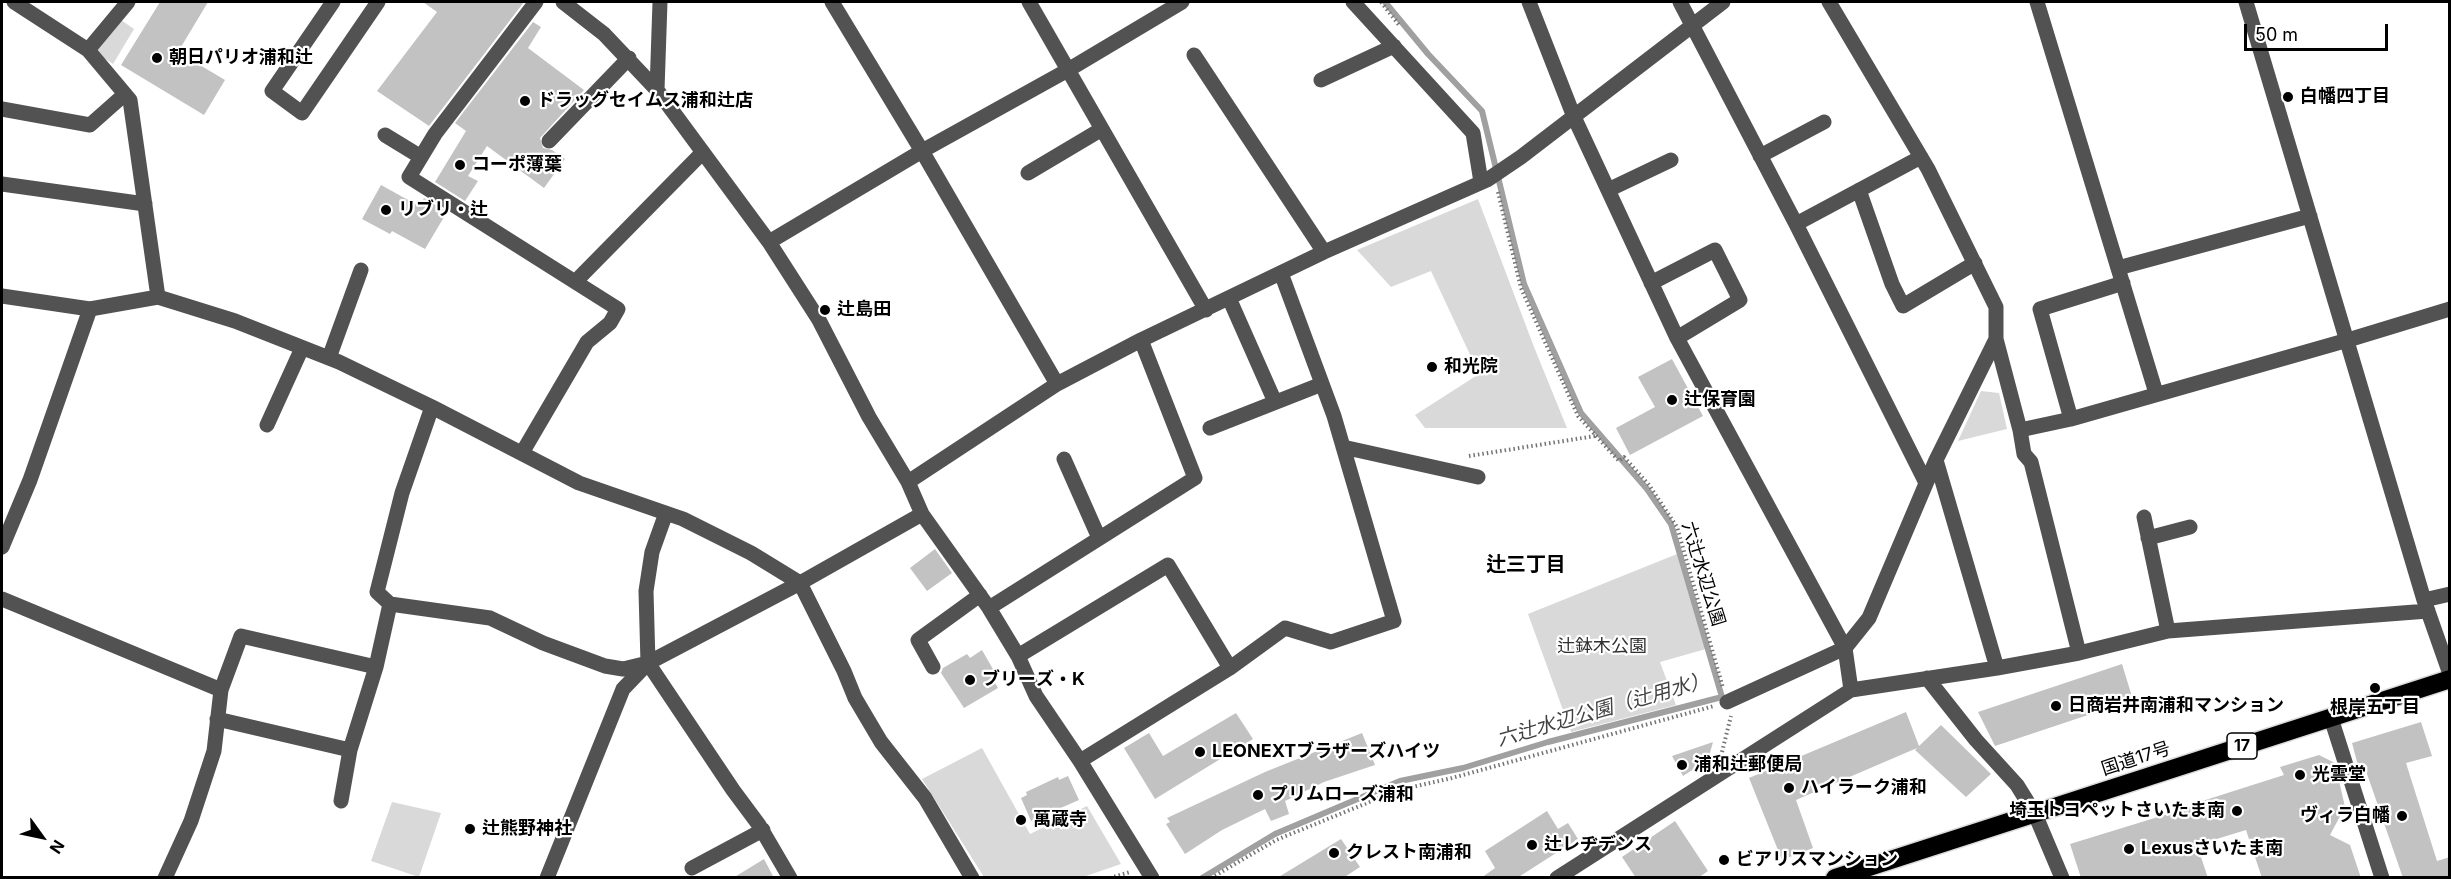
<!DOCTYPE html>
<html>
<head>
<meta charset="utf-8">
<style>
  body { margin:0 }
  #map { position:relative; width:2451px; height:879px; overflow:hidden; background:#fff; font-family:Inter,sans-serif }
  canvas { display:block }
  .frame { position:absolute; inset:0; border:3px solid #000; pointer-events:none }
  .north { position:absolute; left:12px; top:807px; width:60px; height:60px; -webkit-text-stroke:4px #fff; paint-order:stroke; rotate:123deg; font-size:16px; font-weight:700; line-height:24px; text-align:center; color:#000 }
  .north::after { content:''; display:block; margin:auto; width:21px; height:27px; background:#000; clip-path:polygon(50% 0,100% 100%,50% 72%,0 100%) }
  .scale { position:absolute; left:2244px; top:24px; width:144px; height:27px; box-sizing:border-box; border:3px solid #000; border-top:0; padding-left:8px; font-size:18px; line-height:21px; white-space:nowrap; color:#000; -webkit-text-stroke:4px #fff; paint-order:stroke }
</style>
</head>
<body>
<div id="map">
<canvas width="2451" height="879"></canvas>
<div class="frame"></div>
<div class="north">N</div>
<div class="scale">50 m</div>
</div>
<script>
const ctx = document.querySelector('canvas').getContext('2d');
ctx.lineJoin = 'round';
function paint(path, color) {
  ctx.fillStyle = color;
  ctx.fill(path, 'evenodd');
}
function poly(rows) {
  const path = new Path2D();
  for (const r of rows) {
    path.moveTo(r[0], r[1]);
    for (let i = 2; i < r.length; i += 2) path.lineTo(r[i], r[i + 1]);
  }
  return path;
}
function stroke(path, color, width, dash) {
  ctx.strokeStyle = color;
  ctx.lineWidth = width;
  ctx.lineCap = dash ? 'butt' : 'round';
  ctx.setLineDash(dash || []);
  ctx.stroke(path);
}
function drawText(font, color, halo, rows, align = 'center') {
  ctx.font = font + ' Inter,"Noto Sans JP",sans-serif';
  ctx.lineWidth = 4.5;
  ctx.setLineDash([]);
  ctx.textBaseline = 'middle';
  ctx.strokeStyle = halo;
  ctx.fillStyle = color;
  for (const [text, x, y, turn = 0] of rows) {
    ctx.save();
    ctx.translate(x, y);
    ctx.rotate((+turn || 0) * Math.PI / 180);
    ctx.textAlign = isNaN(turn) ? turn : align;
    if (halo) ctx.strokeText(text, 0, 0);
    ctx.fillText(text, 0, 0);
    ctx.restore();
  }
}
paint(poly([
  [121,20,134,29,113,64,95,52],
  [1478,199,1534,347,1567,428,1425,428,1415,415,1479,374,1431,271,1391,287,1357,250],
  [1981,391,1999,393,2007,429,1958,441],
  [1677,554,1706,649,1660,662,1676,705,1571,732,1528,614],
  [982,748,1030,834,1087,806,1121,864,1083,877,984,877,922,779],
  [392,802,441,813,419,877,371,861]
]), '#d9d9d9');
stroke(poly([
  [1202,878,1275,834,1400,781,1463,768,1548,742,1722,697,1671,524,1647,489,1581,413,1524,284,1482,111,1428,54,1385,2]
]), '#a0a0a0', 6);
paint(poly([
  [160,2,208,2,178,52,225,80,204,115,121,65],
  [423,2,524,2,429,126,377,91,437,12],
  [533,22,541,27,528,48,584,90,540,138,543,148,552,150,565,159,544,188,487,146,468,176,478,181,465,201,435,182,466,131,455,123],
  [381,185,419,206,424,198,447,212,425,249,392,231,390,234,362,219],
  [1672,359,1703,416,1630,455,1616,428,1655,407,1638,377],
  [935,549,952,573,927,591,910,568],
  [982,650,998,678,994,681,998,688,964,708,941,673,943,668,967,654,970,658],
  [2122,664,2133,700,1995,746,1978,712],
  [1906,712,1919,746,1941,725,1991,774,1966,797,1915,750,1917,748,1796,800,1813,848,1782,860,1749,778],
  [1236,713,1253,739,1155,799,1124,748,1149,733,1163,756],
  [2421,722,2432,756,2406,763,2437,861,2450,857,2450,878,2403,878,2366,771,2360,773,2352,743],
  [1362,733,1375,765,1324,782,1285,801,1289,814,1271,821,1265,809,1222,830,1185,854,1166,824,1170,822,1167,818,1265,772],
  [1713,742,1708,760,1683,776,1672,756],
  [2319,755,2335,763,2345,807,2330,835,2350,845,2361,878,2262,878,2246,830,2197,845,2208,878,2081,878,2070,844,2197,805,2196,803,2284,775,2280,767],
  [1068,776,1079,800,1031,821,1021,798,1027,795,1026,792,1058,777,1059,780],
  [1547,811,1558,829,1568,823,1578,839,1517,878,1481,878,1495,868,1485,851],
  [1675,821,1708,871,1698,878,1636,878,1622,857],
  [1341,839,1360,867,1343,878,1277,878],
  [764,859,774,878,733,878]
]), '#c2c2c2');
const highway = poly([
  [1835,878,2450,679]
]);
stroke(highway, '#dbdbdb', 21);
stroke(poly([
  [1381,2,1399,25],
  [1498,192,1521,288,1578,416,1619,461,1624,457,1649,485,1677,527,1723,688],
  [1469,456,1595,436],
  [1722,752,1731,716],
  [1110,878,1130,872],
  [1211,878,1276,840,1399,790,1452,778,1714,706]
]), '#747474', 4, [1.5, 3]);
stroke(poly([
  [14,2,88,50,130,100,158,297],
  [333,2,272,91,302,113,378,2],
  [563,2,604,34,657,90,769,242,819,320,869,417,908,482,922,514,989,608,1018,656,1036,696,1080,761,1152,878],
  [832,2,922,151,1057,384],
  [1029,2,1206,310],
  [1353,2,1473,133,1481,182],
  [1529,2,1574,117,1677,338,1845,648,1851,690],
  [1680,2,1796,224,1926,483],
  [1829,2,1928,169,1996,307,1996,339,2020,430,2071,419,2348,340,2450,309],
  [2037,2,2156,393],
  [2246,2,2424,600,2450,674],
  [88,50,128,2],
  [1194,55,1324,252],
  [1321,80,1394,46],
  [657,90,660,2],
  [2,109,90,125,125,94],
  [385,135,421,157],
  [549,141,629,58],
  [1760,156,1824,122],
  [1028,173,1102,129],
  [2,184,145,204],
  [1608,190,1671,160],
  [1859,190,1892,284,1903,306,1975,263],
  [1796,224,1921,157],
  [769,242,922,151,1068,70,1182,2],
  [2118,268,2310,216],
  [575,282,703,152],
  [1651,283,1715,250,1740,300,1677,338],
  [2,296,90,309,158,297,235,321,339,362,432,407,579,483,683,519,751,553,800,583,844,671,855,698,881,742,925,798,972,878],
  [1229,298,1275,402],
  [329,358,361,270],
  [432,407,402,493,377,592,390,604,490,618,543,643,605,666,623,669,648,663,800,583,922,514],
  [2071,419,2040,309,2123,283],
  [267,425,302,348],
  [1210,428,1322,384],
  [2020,430,2024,454,2031,462,2079,653],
  [1343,447,1478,477],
  [522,453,587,342,610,323,618,309,409,177,435,134,536,2],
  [1064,459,1099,538],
  [1936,460,1997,668],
  [908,482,1057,384,1141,340,1324,252,1487,180,1521,157,1723,2],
  [666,513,652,552,646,591,648,663,733,790,759,825,790,878],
  [2144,517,2168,631],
  [2148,538,2190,527],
  [2,547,30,480,90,309],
  [2,599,221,690],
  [2424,600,2450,594],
  [989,608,1195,478,1141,340],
  [1018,656,1168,565,1230,668],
  [933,667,918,640,980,595],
  [1927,678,1976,740,2017,785,2035,814,2062,878],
  [1727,702,1845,648,1869,618,1936,460,1996,339],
  [2331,718,2382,878],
  [217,719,350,750],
  [1080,761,1230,668,1285,628,1331,642,1394,621,1334,416,1281,273],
  [341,801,350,750,376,667,390,604],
  [692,868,763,830],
  [165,878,191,821,214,751,221,690,241,636,376,667],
  [547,878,623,689,648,663],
  [1557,878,1851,690,1997,668,2079,653,2168,631,2428,611]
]), '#525252', 15);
stroke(highway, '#000', 18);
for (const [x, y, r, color] of [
  [157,58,6,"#000"],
  [2288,97,6,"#000"],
  [525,101,6,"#000"],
  [460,165,6,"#000"],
  [386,210,6,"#000"],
  [825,310,6,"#000"],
  [1432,367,6,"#000"],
  [1672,400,6,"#000"],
  [970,680,6,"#000"],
  [2375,688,6,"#000"],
  [2056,706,6,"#000"],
  [1200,752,6,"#000"],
  [1682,765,6,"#000"],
  [2300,775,6,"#000"],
  [1789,788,6,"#000"],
  [1258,795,6,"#000"],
  [2237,811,6,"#000"],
  [2402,816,6,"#000"],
  [1021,820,6,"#000"],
  [470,829,6,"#000"],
  [1532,845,6,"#000"],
  [2129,849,6,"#000"],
  [1334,853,6,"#000"],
  [1724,860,6,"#000"]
]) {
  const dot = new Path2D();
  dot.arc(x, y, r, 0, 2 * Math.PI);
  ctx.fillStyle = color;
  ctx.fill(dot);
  stroke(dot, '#fff', 2);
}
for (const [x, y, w] of [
  [2242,746,30]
]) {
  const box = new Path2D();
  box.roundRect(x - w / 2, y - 13, w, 26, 4.5);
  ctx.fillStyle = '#fff';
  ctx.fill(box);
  stroke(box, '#000', 1.5);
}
drawText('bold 16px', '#000', null, [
  ["17",2242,746]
]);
drawText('bold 18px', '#000', '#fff', [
  ["朝日パリオ浦和辻",169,58],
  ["白幡四丁目",2300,97],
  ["ドラッグセイムス浦和辻店",537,101],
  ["コーポ薄葉",472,165],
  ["リブリ・辻",398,210],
  ["辻島田",837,310],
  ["和光院",1444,367],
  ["辻保育園",1684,400],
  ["ブリーズ・K",982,680],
  ["日商岩井南浦和マンション",2068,706],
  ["根岸五丁目",2375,708,"center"],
  ["LEONEXTブラザーズハイツ",1212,752],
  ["浦和辻郵便局",1694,765],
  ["光雲堂",2312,775],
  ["ハイラーク浦和",1801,788],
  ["プリムローズ浦和",1270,795],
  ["埼玉トヨペットさいたま南",2225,811,"right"],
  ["ヴィラ白幡",2390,816,"right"],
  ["萬蔵寺",1033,820],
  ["辻熊野神社",482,829],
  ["辻レヂデンス",1544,845],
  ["Lexusさいたま南",2141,849],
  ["クレスト南浦和",1346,853],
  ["ビアリスマンション",1736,860]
], 'left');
drawText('18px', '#000', '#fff', [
  ["六辻水辺公園",1703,574,73],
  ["国道17号",2136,759,-18]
]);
drawText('18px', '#303030', '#fff', [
  ["辻鉢木公園",1602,647]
]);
drawText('bold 20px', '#000', '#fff', [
  ["辻三丁目",1526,565]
]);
drawText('italic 20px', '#414141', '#fff', [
  ["六辻水辺公園（辻用水）",1603,710,-16]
]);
</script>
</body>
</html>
